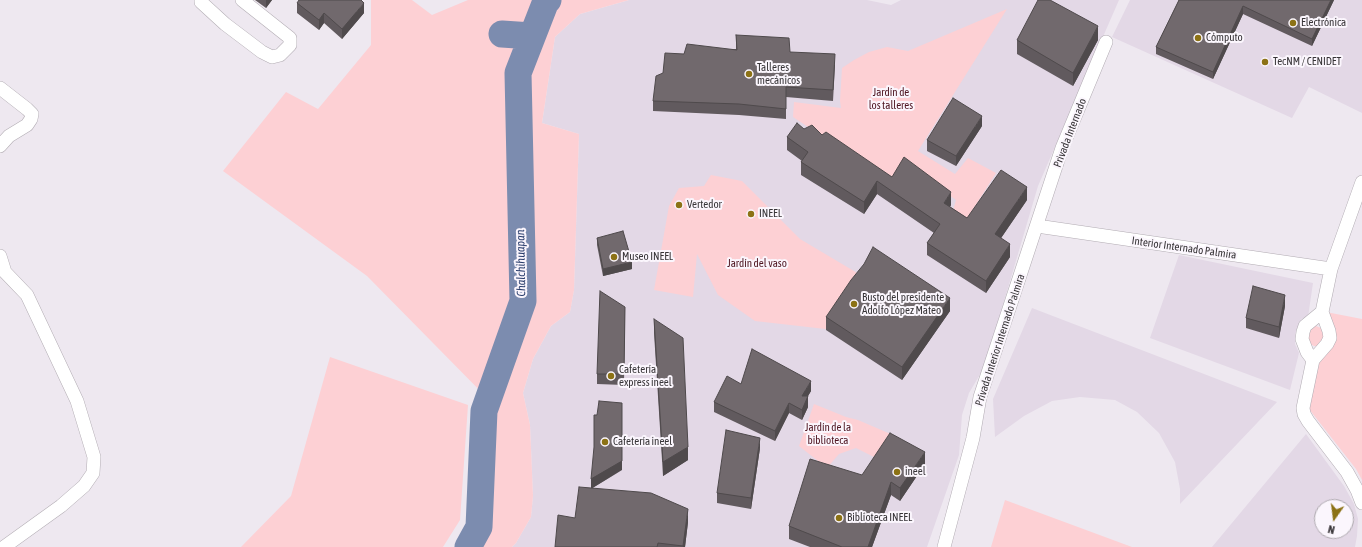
<!DOCTYPE html>
<html>
<head>
<meta charset="utf-8">
<style>
  body { margin:0 }
  #map { position:relative; width:1362px; height:547px; overflow:hidden; background:#eee8f0; font-family:"Asap Condensed",sans-serif }
  canvas { display:block }
  .north { position:absolute; left:1314px; top:499px; width:40px; height:40px; box-sizing:border-box; background:#fbf6fd; border:1px solid #ada8ae; border-radius:50%; rotate:194deg; font-size:11px; font-weight:700; line-height:16px; text-align:center; color:#373437 }
  .north::after { content:''; display:block; margin:auto; width:14px; height:18px; background:#8c7215; clip-path:polygon(50% 0,100% 100%,50% 72%,0 100%) }
</style>
</head>
<body>
<div id="map">
<canvas width="1362" height="547"></canvas>
<div class="north">N</div>
</div>
<script>
const ctx = document.querySelector('canvas').getContext('2d');
ctx.lineJoin = 'round';
function paint(path, color) {
  ctx.fillStyle = color;
  ctx.fill(path, 'evenodd');
}
function poly(rows) {
  const path = new Path2D();
  for (const r of rows) {
    path.moveTo(r[0], r[1]);
    for (let i = 2; i < r.length; i += 2) path.lineTo(r[i], r[i + 1]);
  }
  return path;
}
function stroke(path, color, width, dash) {
  ctx.strokeStyle = color;
  ctx.lineWidth = width;
  ctx.lineCap = dash ? 'butt' : 'round';
  ctx.setLineDash(dash || []);
  ctx.stroke(path);
}
function drawText(font, color, halo, rows, align = 'center') {
  ctx.font = font + ' "Asap Condensed",sans-serif';
  ctx.lineWidth = 4;
  ctx.setLineDash([]);
  ctx.textBaseline = 'middle';
  ctx.strokeStyle = halo;
  ctx.fillStyle = color;
  for (const [text, x, y, turn = 0] of rows) {
    ctx.save();
    ctx.translate(x, y);
    ctx.rotate((+turn || 0) * Math.PI / 180);
    ctx.textAlign = isNaN(turn) ? turn : align;
    if (halo) ctx.strokeText(text, 0, 0);
    ctx.fillText(text, 0, 0);
    ctx.restore();
  }
}
paint(poly([
  [629,0,867,0,891,5,901,0,1119,0,1038,186,985,366,969,393,962,415,959,455,927,547,512,547,516,543,531,517,533,496,530,425,523,393,533,359,551,326,570,312,574,290,579,134,542,123,555,37,580,14],
  [1130,0,1362,0,1362,113,1309,87,1292,118,1112,37],
  [1179,255,1313,283,1308,317,1301,319,1295,334,1295,344,1299,353,1290,390,1150,338],
  [1032,308,1277,402,1180,504,1180,489,1175,462,1159,433,1137,412,1115,400,1080,397,1052,401,1024,416,995,437,993,399],
  [1306,434,1344,486,1354,504,1358,519,1357,536,1355,547,1212,547],
  [1322,507,1346,507,1346,531,1322,531]
]), '#e3d8e6');
paint(poly([
  [371,0,412,0,432,15,468,0,629,0,580,14,555,37,542,123,579,134,574,290,570,312,551,326,533,359,523,393,530,425,533,496,531,517,516,543,512,547,465,547,485,508,491,484,493,432,498,409,367,276,223,171,286,92,318,109,371,45],
  [1007,9,918,151,955,174,968,158,996,173,965,222,952,214,956,200,904,163,891,182,793,117,794,102,841,108,840,101,842,68,854,60,869,52,887,47,908,51],
  [711,175,742,181,800,239,864,277,887,336,755,321,718,295,697,254,693,297,654,290,669,206,679,188,704,186],
  [1326,312,1362,319,1362,480,1356,469,1309,409,1318,363,1331,347],
  [1316,326,1321,328,1325,338,1319,346,1314,346,1310,344,1307,340,1311,327],
  [330,357,468,405,460,520,443,547,241,547,291,496],
  [814,404,846,417,858,420,893,435,874,457,856,448,839,454,827,468,799,446],
  [1005,500,1132,547,991,547]
]), '#fdd0d4');
stroke(poly([
  [502,34,532,36],
  [468,547,479,527,484,411,523,301,518,73,546,1,548,0]
]), '#7c8caf', 27);
const street = poly([
  [201,0,201,2,225,24,262,52,272,57,280,55,290,45,290,38,242,0],
  [0,88,27,109,32,114,31,119,27,125,9,136,0,146],
  [1362,182,1331,269,1322,312,1329,331,1330,338,1327,344,1313,360,1303,408,1304,414,1308,421,1347,472,1357,490,1362,503],
  [1037,226,1331,269],
  [0,256,5,272,27,295,77,401,94,457,93,473,84,486,61,506,4,547],
  [1313,360,1307,352,1302,339,1303,332,1305,326,1322,312],
  [944,547,973,438,980,397,1062,148,1106,42]
]);
stroke(street, '#b2acb3', 14);
stroke(street, '#fff', 13);
paint(poly([
  [255,0,272,0,266,8],
  [1179,0,1334,0,1312,46,1243,14,1213,79,1156,54,1156,47],
  [297,3,364,13,342,39,324,23,319,30,297,13],
  [736,35,790,52,835,65,833,101,786,97,786,119,739,115,653,111,653,101,684,54,736,49],
  [1017,40,1098,40,1073,86,1017,54],
  [982,126,956,166,927,151,927,140],
  [804,129,822,135,892,177,951,205,950,207,967,218,1027,200,1001,238,1010,257,986,293,927,255,927,243,934,233,877,194,864,214,801,175,801,162,802,161,787,150,787,137],
  [597,238,632,269,603,276,597,245],
  [1285,306,1279,338,1246,328,1246,318],
  [625,307,624,385,597,384,597,374],
  [950,311,902,380,826,330,826,317],
  [654,319,688,460,663,476,654,333],
  [741,384,811,391,808,396,808,407,802,420,789,413,775,441,714,412,714,402],
  [760,448,751,509,717,503,717,493],
  [925,464,900,501,891,495,872,547,810,547,789,539,789,526],
  [622,470,592,488,688,522,685,547,555,547,575,518,591,488]
]), '#615a5e');
paint(poly([
  [266,0,272,0,266,8],
  [1331,0,1334,0,1312,46,1312,39],
  [364,3,364,13,342,39,342,29],
  [1243,6,1243,14,1213,79,1213,72],
  [324,13,324,23,319,30,319,20],
  [1098,26,1098,40,1073,86,1073,73],
  [982,116,982,126,956,166,956,156],
  [877,181,877,194,864,214,864,202],
  [1027,187,1027,200,995,247,995,234],
  [951,192,951,205,944,216,944,203],
  [1010,244,1010,257,986,293,986,281],
  [632,262,632,269,603,276,603,269],
  [1285,295,1285,306,1279,338,1279,327],
  [950,298,950,311,902,380,902,367],
  [811,381,811,391,802,406,802,396],
  [808,396,808,407,802,420,802,410],
  [622,403,622,470,591,489,591,479],
  [789,403,789,413,775,441,775,431],
  [760,438,760,448,751,509,751,498],
  [688,447,688,460,663,476,663,462],
  [925,452,925,464,900,501,900,488],
  [891,482,891,495,872,547,868,547],
  [688,509,688,522,685,547,683,547]
]), '#4f4a4c');
const building = poly([
  [299,0,361,0,364,3,342,29,324,13,319,20,297,3,299,0],
  [1038,0,1050,0,1098,26,1073,73,1017,40,1038,0],
  [1179,0,1331,0,1312,39,1243,6,1213,72,1156,47,1179,0],
  [736,35,789,38,790,52,835,54,833,90,786,87,786,109,739,104,653,101,656,76,663,73,665,53,684,54,687,44,737,50,736,35],
  [953,98,982,116,956,156,927,140,953,98],
  [797,123,804,129,812,125,822,135,826,132,892,177,904,157,951,192,944,203,967,218,1001,170,1027,187,995,234,1010,244,986,281,927,243,940,224,877,181,864,202,801,162,808,152,787,137,797,123],
  [623,231,632,262,603,269,597,238,623,231],
  [873,247,950,298,902,367,826,317,851,280,864,264,873,247],
  [1253,286,1285,295,1279,327,1246,318,1253,286],
  [600,291,625,307,624,374,597,374,600,291],
  [654,319,683,338,688,447,663,462,654,319],
  [752,349,811,381,802,396,808,396,802,410,789,403,775,431,714,402,727,376,741,384,752,349],
  [599,401,622,403,622,461,591,479,594,447,594,415,597,415,599,401],
  [726,430,760,438,751,498,717,493,726,430],
  [890,433,925,452,900,488,891,482,868,547,842,547,789,526,810,459,862,475,890,433],
  [579,487,651,493,688,509,683,546,658,543,657,547,555,547,558,515,575,518,579,487]
]);
paint(building, '#71696d');
stroke(building, '#4f4a4c', 1);
for (const [x, y, r, color] of [
  [1293,23,4,"#8c7215"],
  [1198,38,4,"#8c7215"],
  [1265,62,4,"#8c7215"],
  [749,74,4,"#8c7215"],
  [679,205,4,"#8c7215"],
  [751,214,4,"#8c7215"],
  [614,257,4,"#8c7215"],
  [854,304,4,"#8c7215"],
  [611,376,4,"#8c7215"],
  [605,442,4,"#8c7215"],
  [897,472,4,"#8c7215"],
  [839,518,4,"#8c7215"]
]) {
  const dot = new Path2D();
  dot.arc(x, y, r, 0, 2 * Math.PI);
  ctx.fillStyle = color;
  ctx.fill(dot);
  stroke(dot, '#fbf6fd', 1.5);
}
drawText('11px', '#373437', '#fbf6fd', [
  ["Electrónica",1301,23],
  ["Cómputo",1206,38],
  ["TecNM / CENIDET",1273,62],
  ["Talleres",757,68],
  ["mecánicos",757,81],
  ["Vertedor",687,205],
  ["INEEL",759,214],
  ["Museo INEEL",622,257],
  ["Busto del presidente",862,298],
  ["Adolfo López Mateo",862,311],
  ["Cafetería",619,370],
  ["express ineel",619,383],
  ["Cafetería ineel",613,442],
  ["ineel",905,472],
  ["Biblioteca INEEL",847,518]
], 'left');
drawText('11px', '#4e1521', '#fbf6fd', [
  ["Jardín de",891,93],
  ["los talleres",891,106],
  ["Jardín del vaso",757,264],
  ["Jardín de la",828,428],
  ["biblioteca",828,441]
]);
drawText('11px', '#373437', '#fbf6fd', [
  ["Privada Internado",1070,133,-69],
  ["Interior Internado Palmira",1184,248,8],
  ["Privada Interior Internado Palmira",1000,340,-72]
]);
drawText('italic 12px', '#283c6b', '#fbf6fd', [
  ["Chalchihuapan",521,263,-91]
]);
</script>
</body>
</html>
